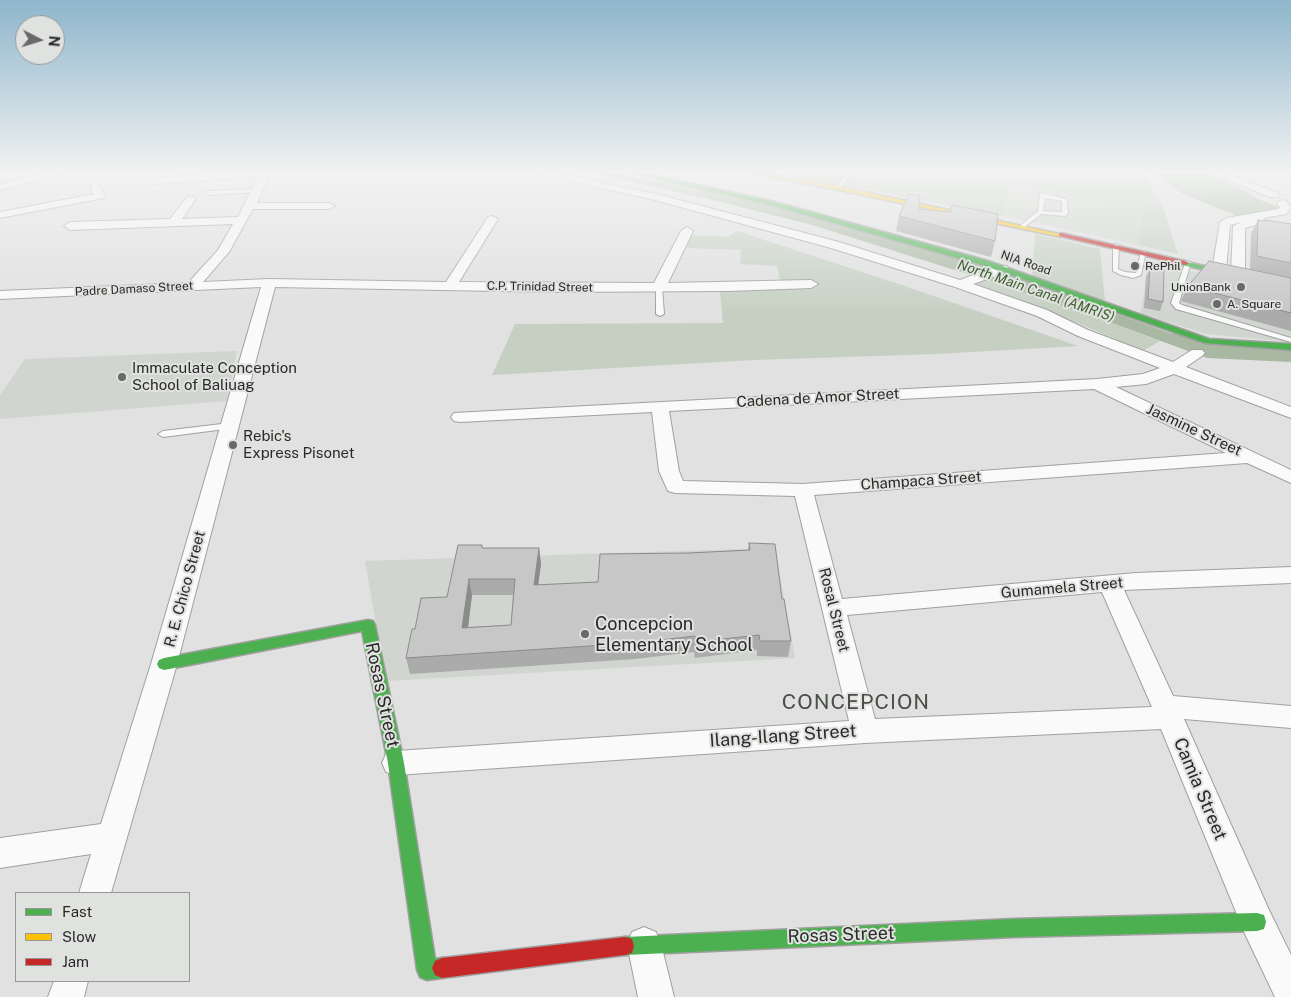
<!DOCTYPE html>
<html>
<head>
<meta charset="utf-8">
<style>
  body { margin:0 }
  #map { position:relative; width:1291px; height:997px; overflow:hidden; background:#e0e1e0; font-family:"Public Sans",sans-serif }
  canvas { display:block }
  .legend { position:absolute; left:15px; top:892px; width:175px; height:90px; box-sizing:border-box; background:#e0e2df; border:1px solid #969896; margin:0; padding:6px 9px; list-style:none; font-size:15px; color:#282928 }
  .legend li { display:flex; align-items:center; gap:10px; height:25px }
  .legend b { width:25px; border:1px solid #969896 }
  .north { position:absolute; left:15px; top:15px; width:50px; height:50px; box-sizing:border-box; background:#e0e2df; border:1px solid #969896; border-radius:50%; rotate:95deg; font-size:14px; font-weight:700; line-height:20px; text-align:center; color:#282928 }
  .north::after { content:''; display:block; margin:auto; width:18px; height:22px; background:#686968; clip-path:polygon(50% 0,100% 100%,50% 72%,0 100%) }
</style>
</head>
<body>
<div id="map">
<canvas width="1291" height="997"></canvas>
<ul class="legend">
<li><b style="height:6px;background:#4caf50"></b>Fast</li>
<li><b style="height:6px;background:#ffc107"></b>Slow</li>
<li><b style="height:6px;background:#c62828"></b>Jam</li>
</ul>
<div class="north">N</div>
</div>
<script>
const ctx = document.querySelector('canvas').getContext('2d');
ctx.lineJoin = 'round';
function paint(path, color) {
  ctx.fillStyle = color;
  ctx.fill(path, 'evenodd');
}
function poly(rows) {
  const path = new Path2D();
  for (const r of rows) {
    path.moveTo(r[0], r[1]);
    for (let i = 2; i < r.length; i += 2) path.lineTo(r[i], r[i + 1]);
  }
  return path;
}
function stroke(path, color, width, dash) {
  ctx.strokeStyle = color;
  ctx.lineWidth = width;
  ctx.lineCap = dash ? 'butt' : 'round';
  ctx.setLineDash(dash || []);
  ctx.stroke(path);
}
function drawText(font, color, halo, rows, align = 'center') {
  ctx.font = font + ' "Public Sans",sans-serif';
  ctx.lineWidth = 4;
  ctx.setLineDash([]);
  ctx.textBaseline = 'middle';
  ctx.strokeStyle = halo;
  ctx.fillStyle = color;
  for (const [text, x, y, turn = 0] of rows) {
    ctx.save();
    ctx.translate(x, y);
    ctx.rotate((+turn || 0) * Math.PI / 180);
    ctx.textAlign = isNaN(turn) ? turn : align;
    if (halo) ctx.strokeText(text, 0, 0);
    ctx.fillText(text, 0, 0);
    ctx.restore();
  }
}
paint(poly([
  [1010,184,1144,208,1138,245,1003,216],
  [1149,260,1291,296,1291,342,1206,334,1141,313],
  [237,351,227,401,0,419,0,395,25,359],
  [775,548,795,658,386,681,365,561]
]), '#d0d5cf');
paint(poly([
  [780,173,1142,173,1162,204,1178,254,1138,245,1144,208,1010,184,1003,216],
  [737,231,899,284,1078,346,936,354,754,360,492,375,515,324,723,323,720,291,789,289,780,281,777,266,740,264,741,250,687,248,690,235,728,237],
  [1035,234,1100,249,1105,301,1032,277],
  [983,279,1104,320,1160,341,1143,351,1080,324,968,284]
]), '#c5d0c2');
paint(poly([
  [590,173,619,173,766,205,986,267,1170,333,1291,350,1291,362,1207,358,1104,320,996,283,812,225,709,199],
  [1153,173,1206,173,1249,193,1260,200,1284,209,1276,211,1237,216,1181,193]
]), '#a8b8a2');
const lane = poly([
  [846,173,851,173,840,189,836,189,846,173],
  [258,189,261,191,260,192,208,195,205,193,208,191,258,189],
  [1040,193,1067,199,1068,214,1065,216,1041,214,1025,227,1021,227,1021,225,1038,211,1040,193],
  [1045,198,1062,201,1062,212,1043,211,1045,198],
  [1116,244,1119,246,1118,269,1125,272,1136,273,1141,252,1146,251,1141,275,1133,278,1121,275,1113,271,1113,246,1116,244],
  [1186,261,1191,262,1179,303,1182,305,1291,338,1291,342,1176,309,1171,303,1186,261],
  [659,285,662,287,664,314,660,316,656,314,656,287,659,285],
  [230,423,233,424,234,426,233,428,163,437,158,434,163,431,230,423]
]);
const street = poly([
  [44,173,64,173,0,190,0,184,44,173],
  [225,173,270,173,257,203,329,203,335,206,329,209,253,209,229,252,203,282,269,279,446,282,488,217,492,216,498,219,459,282,654,283,681,231,687,227,693,231,668,283,811,280,818,284,811,288,728,291,554,292,275,287,177,664,111,893,79,893,91,854,0,868,0,838,101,824,151,664,261,287,0,299,0,291,188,283,218,250,233,224,70,230,64,226,70,222,170,219,187,197,191,196,196,199,182,219,238,217,258,177,154,184,149,181,154,178,225,173],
  [533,173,555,173,656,194,839,242,960,280,997,266,1007,266,1008,269,1007,272,973,284,1047,310,1088,330,1173,362,1192,350,1202,350,1205,353,1202,356,1186,367,1291,407,1291,418,1174,374,1146,384,1116,387,1291,470,1291,483,1247,463,814,495,842,599,1136,573,1291,567,1291,583,1124,590,1173,696,1291,706,1291,728,1184,719,1269,910,1291,955,1291,997,1275,997,1245,934,1161,729,865,743,396,775,386,772,382,763,386,754,396,751,849,721,795,496,675,493,668,491,659,471,652,412,460,422,454,421,451,417,454,413,1097,379,1143,374,1160,368,1078,336,1037,316,955,287,831,248,651,199,533,173],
  [1094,389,1226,453,803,484,683,481,679,471,669,411,1094,389],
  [1102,592,1152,707,875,719,847,615,1102,592],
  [1209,173,1225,173,1278,193,1279,195,1278,197,1270,197,1209,173],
  [95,183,100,186,105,196,104,198,0,218,0,212,94,194,90,186,95,183],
  [1282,200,1286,201,1291,207,1286,214,1263,218,1265,221,1263,223,1245,228,1245,274,1243,277,1233,277,1231,274,1233,226,1242,222,1230,225,1226,270,1224,273,1214,273,1212,270,1220,222,1227,218,1278,209,1280,208,1277,203,1282,200],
  [644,927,656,932,661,944,674,997,638,997,627,944,632,932,644,927],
  [54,981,88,981,84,997,48,997,54,981]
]);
const fast = poly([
  [632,173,644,173,775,202,988,261,1209,339,1291,344,1291,350,1205,343,982,265,774,206,632,173],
  [1182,261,1291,285,1291,289,1182,265,1182,261],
  [368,620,373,621,375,625,404,763,435,959,442,958,449,961,452,968,449,975,442,978,427,980,420,977,417,970,388,763,362,631,164,670,159,668,157,664,159,660,164,658,368,620],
  [1257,913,1264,915,1266,922,1264,929,1257,931,1014,937,625,955,618,953,616,946,618,939,625,937,1014,919,1257,913]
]);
const slow = poly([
  [750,173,765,173,838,186,1064,235,1061,237,838,190,750,173]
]);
const jam = poly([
  [1061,233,1185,261,1189,263,1185,265,1059,236,1059,234,1061,233],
  [625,937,632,939,634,946,632,953,625,955,442,978,435,975,432,968,435,961,442,958,625,937]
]);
stroke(lane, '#9fa09f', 2);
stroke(street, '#9fa09f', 2);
stroke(fast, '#9fa09f', 3);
stroke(slow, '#9fa09f', 3);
stroke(jam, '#9fa09f', 3);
stroke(poly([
  [1191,198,1211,195]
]), '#c0c1c0', 2, [2, 1]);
paint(lane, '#fafafa');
paint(street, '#fafafa');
paint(fast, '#4caf50');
paint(slow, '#ffc107');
paint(jam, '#c62828');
paint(poly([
  [919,209,995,241,991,257,896,231,899,216],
  [1258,220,1265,221,1266,220,1291,224,1291,331,1181,301,1188,286,1250,269,1251,234],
  [1150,268,1163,302,1160,311,1144,308,1146,276],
  [749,543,782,599,791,641,788,657,757,656,757,650,695,658,694,652,635,659,410,674,406,658,415,629,447,597,482,545,483,548,539,548,541,564,538,585,598,582,689,553,748,550],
  [472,595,513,595,511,625,468,627]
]), '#aaabaa');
paint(poly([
  [539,548,541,564,536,601,534,585],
  [469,579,472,595,466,644,462,628]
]), '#8b8b8b');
const building = poly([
  [909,194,920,196,919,209,950,212,952,205,998,214,995,241,899,216,909,194],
  [1258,220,1266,221,1266,220,1291,224,1291,263,1257,256,1258,220],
  [1209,261,1291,278,1291,313,1188,286,1209,261],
  [1150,268,1164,270,1163,302,1148,299,1150,268],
  [749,543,775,544,782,599,784,599,791,641,760,641,759,635,696,642,695,636,635,643,406,658,412,629,415,629,421,598,447,597,458,545,482,545,482,548,539,548,534,585,598,582,600,554,689,553,750,550,749,543],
  [469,579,515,579,511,625,462,628,469,579]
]);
paint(building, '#c6c7c6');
stroke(building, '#8b8b8b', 1);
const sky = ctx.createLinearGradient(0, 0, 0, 313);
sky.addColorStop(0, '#8eb6cc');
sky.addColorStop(0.55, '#f1f2f1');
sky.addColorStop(1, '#f1f2f100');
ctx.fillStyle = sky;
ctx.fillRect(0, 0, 1291, 313);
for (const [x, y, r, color] of [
  [1135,266,5,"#686968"],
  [1241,287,5,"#686968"],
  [1217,304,5,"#686968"],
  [122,377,5,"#686968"],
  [233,445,5,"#686968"],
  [585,634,5,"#686968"]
]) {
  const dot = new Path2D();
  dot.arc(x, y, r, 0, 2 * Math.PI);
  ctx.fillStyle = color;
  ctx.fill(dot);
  stroke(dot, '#e0e2df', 2);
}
drawText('12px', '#282928', '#e0e2df', [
  ["NIA Road",1026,263,19],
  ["C.P. Trinidad Street",540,287,1],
  ["Padre Damaso Street",134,289,-3]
]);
drawText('12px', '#282928', '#e0e2df', [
  ["RePhil",1145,266],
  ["UnionBank",1231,287,"right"],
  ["A. Square",1227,304]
], 'left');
drawText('italic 14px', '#3d5f30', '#e0e2df', [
  ["North Main Canal (AMRIS)",1036,291,19]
]);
drawText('15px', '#282928', '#e0e2df', [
  ["Immaculate Conception",132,368],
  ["School of Baliuag",132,385],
  ["Rebic's",243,436],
  ["Express Pisonet",243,453]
], 'left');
drawText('15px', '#282928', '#e0e2df', [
  ["Cadena de Amor Street",818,398,-3],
  ["Jasmine Street",1194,430,25],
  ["Champaca Street",921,481,-4],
  ["Gumamela Street",1062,588,-5],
  ["R. E. Chico Street",185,589,-75],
  ["Rosal Street",834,610,76]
]);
drawText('18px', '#282928', '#e0e2df', [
  ["Concepcion",595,624],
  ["Elementary School",595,645]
], 'left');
drawText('18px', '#282928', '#e0e2df', [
  ["Rosas Street",382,695,78],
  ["Ilang-Ilang Street",783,736,-4],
  ["Camia Street",1200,789,67],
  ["Rosas Street",841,935,-2]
]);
ctx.letterSpacing = '1px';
drawText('21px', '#4b4d4a', '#e0e2df', [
  ["CONCEPCION",856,703]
]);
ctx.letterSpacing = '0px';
</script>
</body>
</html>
